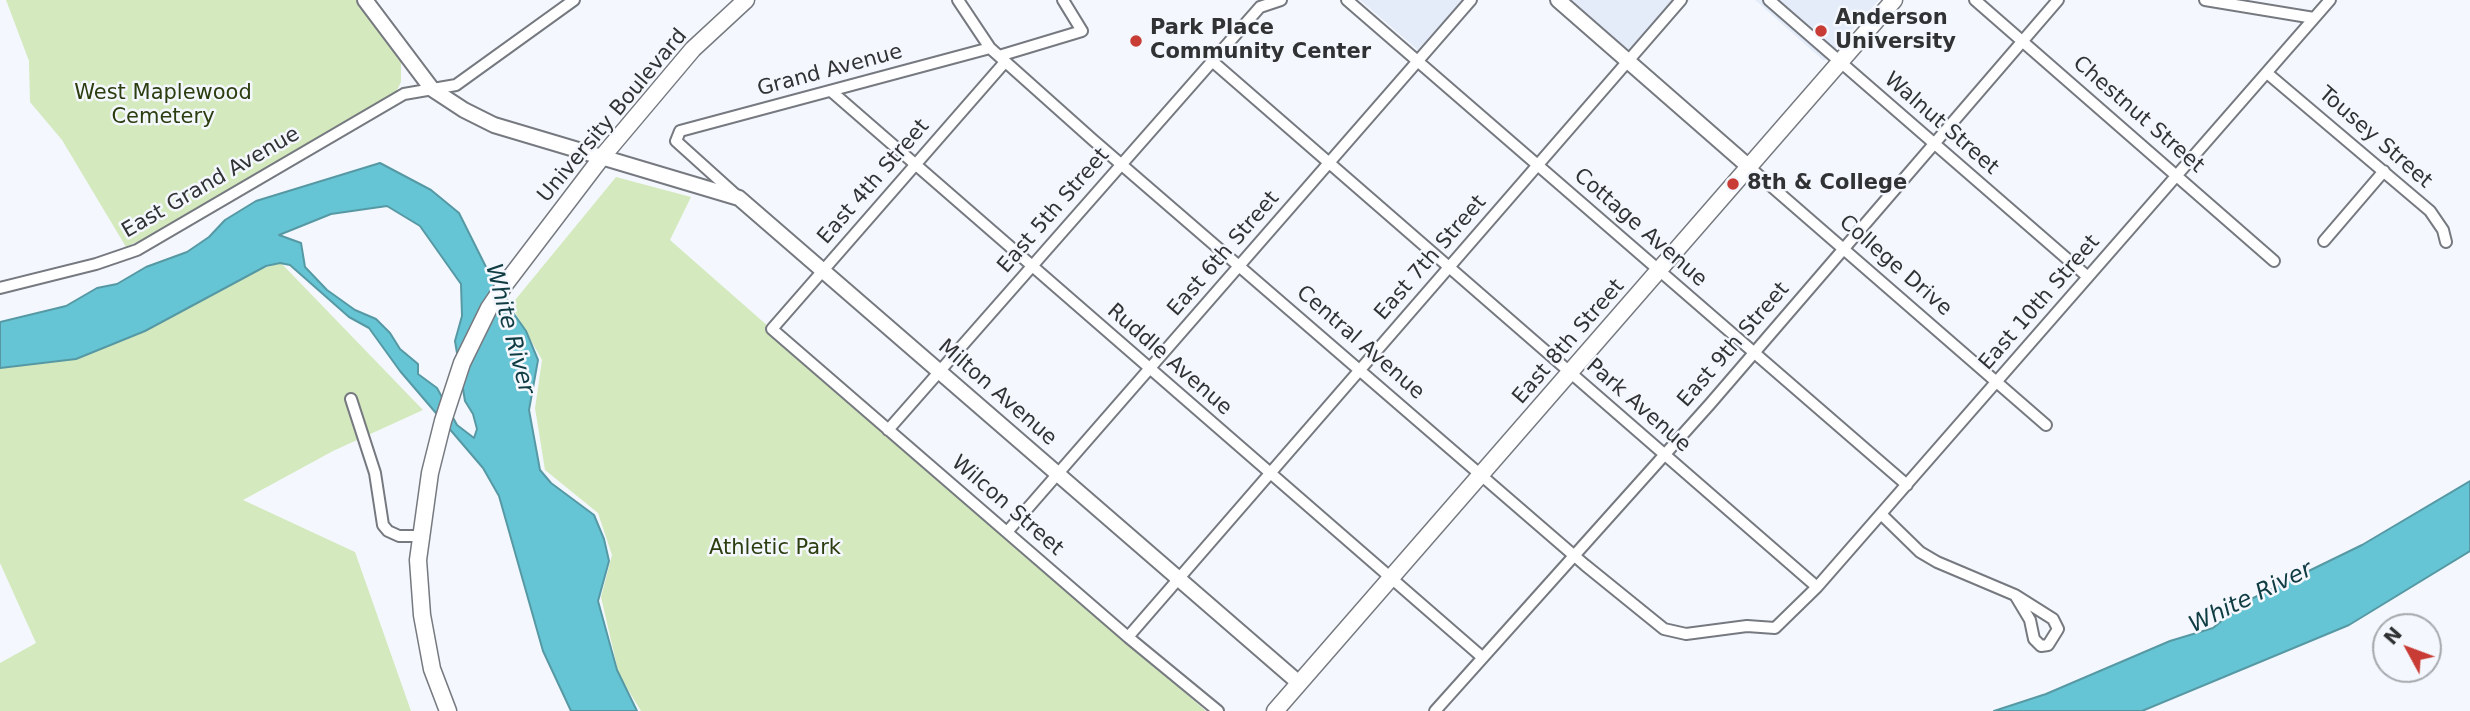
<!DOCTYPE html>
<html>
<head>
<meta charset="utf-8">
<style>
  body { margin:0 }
  #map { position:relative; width:2470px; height:711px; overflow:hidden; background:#f4f8fe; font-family:"DejaVu Sans",sans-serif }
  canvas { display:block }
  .north { position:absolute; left:2372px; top:613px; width:70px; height:70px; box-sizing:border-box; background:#f4f8fe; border:2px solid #a6a9ad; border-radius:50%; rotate:311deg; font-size:19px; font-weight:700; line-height:28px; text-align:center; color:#303234 }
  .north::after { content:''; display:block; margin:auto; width:24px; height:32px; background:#c93b35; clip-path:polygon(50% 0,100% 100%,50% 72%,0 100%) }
</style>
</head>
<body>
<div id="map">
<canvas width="2470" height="711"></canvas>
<div class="north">N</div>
</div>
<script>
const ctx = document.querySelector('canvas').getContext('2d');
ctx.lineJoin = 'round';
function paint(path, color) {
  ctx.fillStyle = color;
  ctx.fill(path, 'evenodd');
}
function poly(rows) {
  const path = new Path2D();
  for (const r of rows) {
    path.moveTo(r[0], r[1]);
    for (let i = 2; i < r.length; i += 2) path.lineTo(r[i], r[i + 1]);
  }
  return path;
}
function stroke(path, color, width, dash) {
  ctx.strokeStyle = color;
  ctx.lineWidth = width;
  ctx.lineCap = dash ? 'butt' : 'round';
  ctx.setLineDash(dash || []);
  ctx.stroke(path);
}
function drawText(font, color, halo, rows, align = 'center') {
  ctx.font = font + ' "DejaVu Sans",sans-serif';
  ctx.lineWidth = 5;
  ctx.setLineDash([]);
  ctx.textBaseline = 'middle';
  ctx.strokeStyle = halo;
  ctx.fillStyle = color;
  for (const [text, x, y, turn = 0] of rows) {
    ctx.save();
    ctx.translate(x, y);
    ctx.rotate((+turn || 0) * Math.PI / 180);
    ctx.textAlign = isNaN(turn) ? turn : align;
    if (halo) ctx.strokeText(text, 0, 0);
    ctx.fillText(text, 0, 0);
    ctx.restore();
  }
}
paint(poly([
  [1360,0,1462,0,1418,50],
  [1570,0,1690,0,1637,59],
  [1755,0,1879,0,1824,61]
]), '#e4ecfa');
paint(poly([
  [6,0,359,0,401,58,401,82,396,92,383,100,171,226,126,247,62,140,30,102,29,61],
  [616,177,691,197,670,240,1206,711,641,711,619,675,601,597,612,555,598,513,545,470,535,408,542,360,511,305],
  [281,263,423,410,333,451,243,500,355,552,411,711,0,711,0,663,36,643,0,563,0,347]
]), '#d4e9bd');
const water = poly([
  [380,163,431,190,459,213,487,269,495,273,514,314,526,331,538,360,529,410,540,470,551,483,594,515,604,539,609,561,598,601,617,670,637,711,571,711,543,651,499,496,483,468,400,371,369,328,349,317,290,265,280,263,266,266,145,331,76,359,0,368,0,322,66,306,97,288,117,284,146,267,187,252,209,237,225,220,256,201,380,163],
  [387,206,420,226,461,284,462,316,455,341,465,401,473,414,477,429,474,438,457,425,437,388,418,374,418,364,400,349,390,333,376,319,355,310,327,290,305,267,301,243,279,235,331,214,387,206],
  [2470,481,2470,551,2349,625,2142,711,1994,711,2046,694,2170,641,2213,628,2245,602,2362,545,2470,481]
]);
paint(water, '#66c5d4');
stroke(water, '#5699a4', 2);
const minor = poly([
  [958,0,990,48,1093,140,1585,565,1664,629,1686,634,1747,626,1775,628,1817,587,2330,0],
  [1347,0,1907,485],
  [1769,0,2088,277],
  [1975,0,2274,261],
  [2205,0,2314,18],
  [999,56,1082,31,1063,0],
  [1212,61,1817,587],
  [1005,62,772,329,1128,637,1218,711],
  [2267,73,2430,211,2443,230,2446,242],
  [831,91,1482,657],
  [1748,166,2046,425],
  [737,196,676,141,680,131,990,48],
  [2324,241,2384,171],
  [0,288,96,264,137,250,404,94,456,85,574,0],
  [351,399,375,473,383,525,388,531,399,536,421,536],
  [888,430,1260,7,1281,0],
  [1881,514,1920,552,1937,562,2015,595],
  [1007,532,1471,0],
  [2015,595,2053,619,2058,629,2048,645,2041,646,2034,639,2030,620,2015,595],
  [1128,637,1681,0],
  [1435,711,1710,404,2058,0]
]);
const tertiary = poly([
  [365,0,432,89,464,110,494,125,739,198,1299,683],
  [1558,0,1748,166]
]);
const secondary = poly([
  [448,711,432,669,422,615,418,560,430,473,443,421,462,363,489,308,506,283,602,157,693,49,746,0],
  [1275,711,1894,0]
]);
stroke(minor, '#767a80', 14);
stroke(tertiary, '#767a80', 18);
stroke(secondary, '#767a80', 19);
stroke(minor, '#fff', 10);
stroke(tertiary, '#fff', 14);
stroke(secondary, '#fff', 16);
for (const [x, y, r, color] of [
  [1821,31,7,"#c93b35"],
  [1136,41,7,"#c93b35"],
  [1733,184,7,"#c93b35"]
]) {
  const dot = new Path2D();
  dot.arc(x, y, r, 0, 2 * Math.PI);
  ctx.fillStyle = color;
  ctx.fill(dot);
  stroke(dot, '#f4f8fe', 2.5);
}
drawText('bold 21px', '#303234', '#f4f8fe', [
  ["Anderson",1835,19],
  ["University",1835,43],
  ["Park Place",1150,29],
  ["Community Center",1150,53],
  ["8th & College",1747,184]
], 'left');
drawText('21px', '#303234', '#f4f8fe', [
  ["Grand Avenue",830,71,-15],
  ["Chestnut Street",2138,115,41],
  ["University Boulevard",613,116,-50],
  ["Walnut Street",1941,124,41],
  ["Tousey Street",2375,138,41],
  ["East 4th Street",874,182,-49],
  ["East Grand Avenue",211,183,-30],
  ["East 5th Street",1054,211,-49],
  ["Cottage Avenue",1640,228,41],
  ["East 6th Street",1224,254,-49],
  ["East 7th Street",1431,258,-49],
  ["College Drive",1895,266,41],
  ["East 10th Street",2040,303,-49],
  ["East 8th Street",1569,342,-49],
  ["Central Avenue",1360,343,41],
  ["East 9th Street",1734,345,-49],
  ["Ruddle Avenue",1169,360,41],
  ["Milton Avenue",997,393,41],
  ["Park Avenue",1638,406,41],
  ["Wilcon Street",1007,506,41]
]);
drawText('21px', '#2c3e10', '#f4f8fe', [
  ["West Maplewood",163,94],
  ["Cemetery",163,118],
  ["Athletic Park",775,549]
]);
drawText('italic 23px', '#0e3c42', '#f4f8fe', [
  ["White River",509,329,75],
  ["White River",2251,598,-26]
]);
</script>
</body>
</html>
